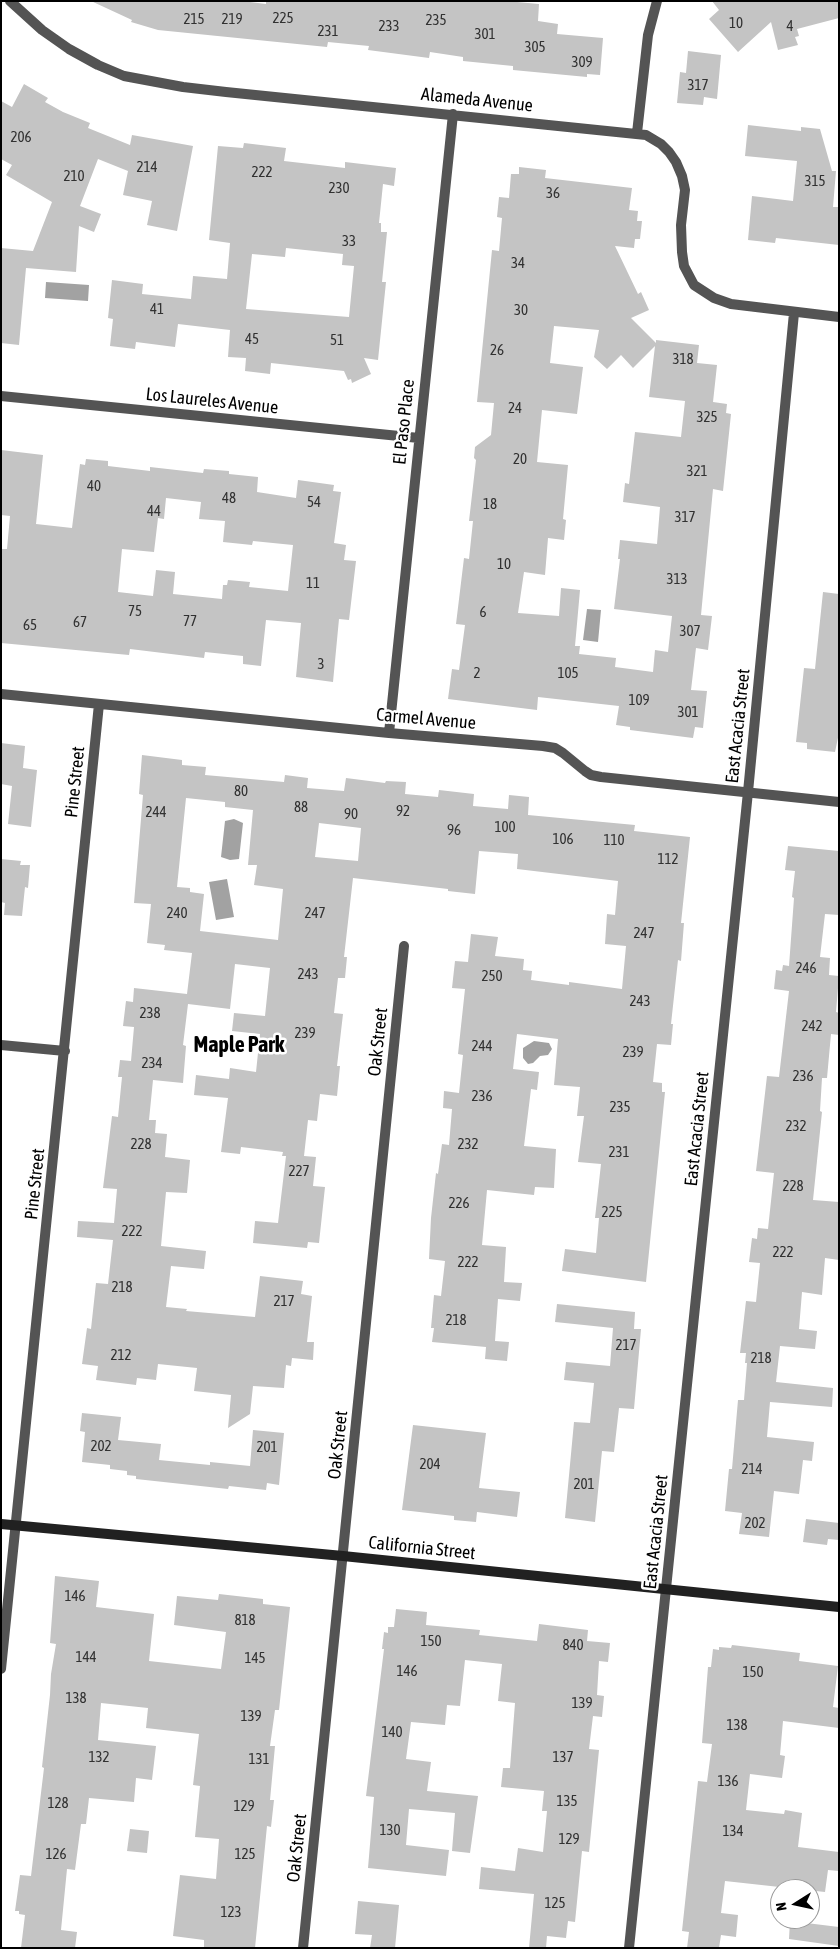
<!DOCTYPE html>
<html>
<head>
<meta charset="utf-8">
<style>
  body { margin:0 }
  #map { position:relative; width:840px; height:1949px; overflow:hidden; background:#fff; font-family:"Asap Condensed",sans-serif }
  canvas { display:block }
  .frame { position:absolute; inset:0; border:2px solid #000; pointer-events:none }
  .north { position:absolute; left:770px; top:1879px; width:50px; height:50px; box-sizing:border-box; background:#fff; border:1px solid #999; border-radius:50%; rotate:260deg; font-size:14px; font-weight:700; line-height:20px; text-align:center; color:#000 }
  .north::after { content:''; display:block; margin:auto; width:18px; height:22px; background:#000; clip-path:polygon(50% 0,100% 100%,50% 72%,0 100%) }
</style>
</head>
<body>
<div id="map">
<canvas width="840" height="1949"></canvas>
<div class="frame"></div>
<div class="north">N</div>
</div>
<script>
const ctx = document.querySelector('canvas').getContext('2d');
ctx.lineJoin = 'round';
function paint(path, color) {
  ctx.fillStyle = color;
  ctx.fill(path, 'evenodd');
}
function poly(rows) {
  const path = new Path2D();
  for (const r of rows) {
    path.moveTo(r[0], r[1]);
    for (let i = 2; i < r.length; i += 2) path.lineTo(r[i], r[i + 1]);
  }
  return path;
}
function stroke(path, color, width, dash) {
  ctx.strokeStyle = color;
  ctx.lineWidth = width;
  ctx.lineCap = dash ? 'butt' : 'round';
  ctx.setLineDash(dash || []);
  ctx.stroke(path);
}
function drawText(font, color, halo, rows, align = 'center') {
  ctx.font = font + ' "Asap Condensed",sans-serif';
  ctx.lineWidth = 5;
  ctx.setLineDash([]);
  ctx.textBaseline = 'middle';
  ctx.strokeStyle = halo;
  ctx.fillStyle = color;
  for (const [text, x, y, turn = 0] of rows) {
    ctx.save();
    ctx.translate(x, y);
    ctx.rotate((+turn || 0) * Math.PI / 180);
    ctx.textAlign = isNaN(turn) ? turn : align;
    if (halo) ctx.strokeText(text, 0, 0);
    ctx.fillText(text, 0, 0);
    ctx.restore();
  }
}
paint(poly([
  [46,282,89,285,88,301,45,298],
  [587,609,601,610,598,642,583,640],
  [234,819,243,823,239,859,230,860,221,857,225,821],
  [227,879,234,917,216,920,209,882],
  [534,1041,549,1043,552,1049,548,1055,540,1056,533,1063,528,1064,523,1058,523,1048]
]), '#a2a2a2');
paint(poly([
  [91,1,242,1,266,4,266,1,506,1,539,4,538,21,558,24,557,34,603,38,600,75,587,74,587,77,513,70,513,66,463,61,463,57,430,52,429,58,368,50,369,46,328,42,327,47,158,30,131,22,132,20],
  [712,1,839,1,839,18,797,29,799,36,795,37,798,45,778,50,771,22,738,52,709,19,719,10],
  [688,51,721,55,717,99,704,97,703,105,677,103,680,72,686,73],
  [24,84,48,98,45,102,63,112,90,123,88,128,130,145,132,135,193,146,177,231,147,225,152,201,123,195,128,171,98,159,80,206,101,214,94,232,79,226,76,272,26,268,19,345,1,343,1,248,33,251,52,202,6,175,12,165,1,159,1,101,12,107],
  [748,125,801,131,801,127,820,129,832,171,836,171,833,207,839,207,839,245,776,238,775,243,748,240,752,196,793,201,797,161,745,156],
  [244,143,286,148,284,161,345,168,345,162,396,168,394,186,383,184,379,223,381,223,381,232,387,232,382,282,386,282,378,360,364,358,371,374,352,383,351,379,348,380,344,371,271,363,270,374,245,371,246,358,228,357,230,330,178,324,175,347,136,342,135,349,110,346,113,319,108,318,112,280,143,284,142,294,191,299,193,276,227,279,230,243,209,240,218,146,243,148],
  [286,248,343,254,342,265,354,266,349,317,246,309,252,254,285,257],
  [519,167,546,170,545,178,632,188,629,210,638,211,637,221,642,221,640,239,635,239,634,248,615,246,638,294,641,292,649,310,631,318,656,343,656,340,699,345,697,363,717,365,713,402,727,404,726,413,731,414,723,491,713,489,701,615,712,616,708,650,696,648,691,690,707,691,703,728,695,727,693,738,630,730,630,727,616,725,619,706,538,697,537,710,448,699,452,669,459,670,465,625,456,624,464,558,469,559,473,521,469,521,476,460,474,458,475,447,491,435,494,403,477,402,492,250,499,251,502,218,497,217,499,197,509,198,511,174,519,174],
  [554,326,599,330,594,357,607,369,621,355,633,368,655,346,649,397,685,401,681,437,635,432,629,484,625,483,623,502,660,507,657,544,620,540,618,559,620,559,614,609,672,616,668,652,655,650,653,672,615,667,616,658,579,654,580,646,575,646,580,590,561,588,559,616,518,613,524,572,545,575,548,538,564,540,566,520,563,519,568,465,537,462,542,410,577,414,583,367,550,363],
  [1,450,43,455,36,524,72,528,80,464,85,465,86,459,108,461,108,466,150,471,150,467,203,473,204,469,229,471,229,474,258,477,257,492,296,498,298,480,334,485,333,491,341,492,334,543,346,545,344,560,356,561,349,620,339,619,333,682,296,677,301,623,266,620,261,666,243,664,243,656,205,652,204,658,130,649,129,655,1,643,1,549,7,549,10,516,1,515],
  [166,498,201,502,199,519,225,521,223,542,252,545,253,541,293,545,288,591,249,587,250,582,228,580,227,585,223,585,222,599,173,594,175,572,156,570,153,596,118,592,122,549,154,552,158,518,164,519],
  [823,592,839,594,839,733,835,752,807,749,807,743,796,742,804,668,815,669],
  [1,743,25,746,23,768,37,770,31,827,8,824,12,786,1,784],
  [142,755,182,760,182,765,206,767,205,775,284,782,285,775,308,778,307,788,344,791,346,778,385,783,386,781,406,782,405,794,438,797,439,790,474,794,473,806,508,809,509,795,529,797,528,815,635,825,634,831,690,837,681,923,684,923,681,961,678,960,671,1024,673,1024,671,1045,657,1044,653,1082,662,1083,662,1092,665,1092,646,1282,562,1271,565,1249,596,1253,599,1218,595,1218,601,1164,578,1162,584,1116,577,1116,580,1087,554,1085,558,1039,517,1034,513,1069,539,1072,537,1090,531,1089,524,1146,556,1149,554,1188,535,1187,534,1195,487,1190,482,1245,506,1247,504,1282,522,1283,520,1301,498,1299,495,1341,509,1342,507,1361,485,1359,486,1347,432,1342,434,1328,431,1328,434,1295,441,1296,445,1261,429,1259,431,1218,436,1173,438,1174,442,1144,449,1145,452,1109,443,1108,444,1091,459,1093,463,1055,458,1054,465,989,452,988,455,961,468,962,471,934,498,937,495,956,524,959,523,970,532,971,531,980,569,985,569,982,622,989,626,946,605,944,607,914,615,915,618,881,517,869,518,854,479,851,475,894,448,891,448,889,353,878,344,957,347,957,345,978,338,978,334,1013,343,1014,337,1066,340,1066,337,1096,320,1094,317,1121,308,1120,304,1156,316,1157,313,1186,325,1187,319,1243,308,1242,307,1248,253,1243,255,1221,278,1223,286,1156,282,1156,283,1152,241,1147,240,1154,221,1152,228,1098,194,1095,196,1075,229,1079,230,1068,256,1072,260,1034,232,1031,234,1013,265,1016,270,968,235,964,230,1009,188,1004,183,1045,186,1046,183,1083,153,1080,149,1120,156,1120,155,1133,167,1134,165,1157,190,1160,187,1193,166,1192,161,1246,206,1251,204,1269,171,1266,166,1307,187,1309,186,1311,255,1317,260,1276,303,1281,301,1294,312,1296,307,1342,314,1342,313,1360,292,1358,291,1366,286,1365,284,1388,253,1386,250,1414,228,1428,231,1395,194,1391,197,1368,158,1364,156,1380,137,1378,136,1385,96,1380,98,1366,82,1364,87,1328,91,1329,96,1283,108,1284,113,1240,77,1237,78,1221,114,1223,117,1189,103,1188,112,1116,118,1117,122,1077,118,1077,120,1060,131,1061,134,1027,123,1026,126,1001,133,1002,134,988,187,994,192,953,164,950,165,945,147,943,151,904,134,903,143,795,139,794],
  [186,798,225,802,225,807,253,810,248,865,257,865,254,885,283,889,278,940,200,931,204,894,190,892,190,888,177,887],
  [319,823,361,828,358,861,315,857],
  [788,846,839,851,839,915,825,914,820,957,830,958,829,975,839,976,836,1012,839,1013,839,1035,831,1034,827,1078,822,1078,820,1111,822,1112,813,1200,839,1202,839,1260,825,1258,822,1295,802,1292,799,1329,817,1331,815,1349,780,1346,776,1382,833,1388,832,1407,770,1402,767,1437,814,1442,812,1461,803,1460,799,1494,774,1491,769,1537,739,1534,742,1513,725,1511,729,1469,732,1469,738,1400,744,1400,747,1363,745,1363,746,1353,740,1353,746,1301,756,1302,760,1263,749,1262,752,1238,757,1239,758,1228,768,1229,774,1173,756,1171,767,1076,779,1077,789,991,774,989,776,970,782,971,783,965,789,966,794,898,792,897,795,871,785,870],
  [1,859,21,861,20,865,30,865,28,888,25,887,22,916,4,915,5,903,1,902],
  [557,1304,635,1312,634,1329,641,1329,634,1409,619,1408,614,1452,602,1451,595,1522,565,1518,574,1422,590,1423,594,1383,564,1380,566,1362,610,1366,613,1328,555,1322],
  [82,1413,121,1417,118,1440,161,1444,159,1460,210,1465,210,1462,250,1466,253,1430,284,1433,279,1485,267,1483,266,1490,229,1486,228,1489,136,1479,136,1476,127,1475,127,1471,110,1469,110,1465,82,1462,85,1432,80,1431],
  [413,1425,486,1433,479,1488,520,1492,517,1517,477,1512,476,1522,454,1520,454,1516,402,1510],
  [806,1519,839,1523,839,1540,828,1539,827,1545,803,1542],
  [55,1576,99,1581,96,1607,154,1614,149,1661,221,1669,226,1632,174,1625,177,1596,218,1600,219,1594,263,1599,263,1604,290,1607,279,1710,275,1710,270,1746,275,1746,270,1800,274,1800,271,1827,267,1826,255,1948,204,1948,204,1940,173,1936,180,1875,216,1879,219,1839,195,1837,200,1786,193,1785,199,1734,146,1728,148,1708,101,1703,98,1740,156,1746,152,1780,136,1778,134,1802,89,1798,86,1824,81,1824,75,1870,67,1869,61,1930,77,1932,75,1948,21,1948,25,1915,19,1914,19,1911,15,1911,20,1875,31,1876,44,1768,42,1767,50,1695,51,1674,56,1644,50,1643],
  [396,1609,427,1612,426,1625,480,1630,479,1635,537,1641,539,1624,588,1630,587,1641,610,1643,608,1662,599,1661,597,1695,604,1696,602,1717,593,1716,589,1749,599,1750,589,1852,582,1851,575,1922,568,1921,566,1938,547,1936,546,1948,529,1948,534,1894,479,1889,481,1867,515,1871,518,1848,543,1852,547,1811,542,1811,544,1791,501,1787,503,1768,510,1768,515,1703,498,1701,502,1664,465,1660,460,1706,447,1705,445,1725,411,1722,406,1759,431,1762,427,1791,478,1796,470,1853,452,1851,455,1813,409,1809,406,1845,449,1850,446,1876,368,1868,374,1797,366,1796,384,1649,382,1649,384,1632,388,1633,388,1627,394,1627],
  [732,1645,800,1653,799,1661,838,1666,833,1707,839,1708,839,1728,783,1721,780,1755,785,1756,782,1778,750,1774,746,1810,784,1814,785,1810,802,1813,798,1847,839,1852,839,1871,828,1870,825,1892,725,1881,721,1913,738,1915,736,1937,721,1935,719,1948,687,1948,689,1932,682,1931,698,1781,707,1782,712,1744,702,1743,708,1667,711,1667,713,1649,719,1650,719,1647,731,1648],
  [130,1829,149,1831,147,1853,127,1851],
  [358,1901,399,1905,395,1948,370,1948,372,1935,355,1934],
  [790,1921,839,1927,839,1946,789,1939]
]), '#c4c4c4');
stroke(poly([
  [10,1,42,30,69,49,98,65,124,76,183,87,226,92,646,135,661,144,669,152,676,162,682,176,685,190,681,225,682,252,684,266,694,285,714,298,731,304,839,317],
  [637,133,648,35,657,1],
  [1,396,419,438],
  [1,694,389,733,543,746,555,748,563,753,585,771,591,775,601,777,839,802],
  [389,733,453,114],
  [1,1045,65,1051],
  [1,1669,99,704],
  [303,1948,404,946],
  [629,1948,748,792,794,313]
]), '#545454', 10);
stroke(poly([
  [1,1524,343,1556,839,1607]
]), '#212121', 10);
drawText('15px', '#313131', null, [
  ["225",283,18],
  ["215",194,19],
  ["219",232,19],
  ["235",436,20],
  ["10",736,23],
  ["233",389,26],
  ["4",790,26],
  ["231",328,31],
  ["301",485,34],
  ["305",535,47],
  ["309",582,62],
  ["317",698,85],
  ["206",21,137],
  ["214",147,167],
  ["222",262,172],
  ["210",74,176],
  ["315",815,181],
  ["230",339,188],
  ["36",553,193],
  ["33",349,241],
  ["34",518,263],
  ["41",157,309],
  ["30",521,310],
  ["45",252,339],
  ["51",337,340],
  ["26",497,350],
  ["318",683,359],
  ["24",515,408],
  ["325",707,417],
  ["20",520,459],
  ["321",697,471],
  ["40",94,486],
  ["48",229,498],
  ["54",314,502],
  ["18",490,504],
  ["44",154,511],
  ["317",685,517],
  ["10",504,564],
  ["313",677,579],
  ["11",313,583],
  ["75",135,611],
  ["6",483,612],
  ["77",190,621],
  ["67",80,622],
  ["65",30,625],
  ["307",690,631],
  ["3",321,664],
  ["2",477,673],
  ["105",568,673],
  ["109",639,700],
  ["301",688,712],
  ["80",241,791],
  ["88",301,807],
  ["92",403,811],
  ["244",156,812],
  ["90",351,814],
  ["100",505,827],
  ["96",454,830],
  ["106",563,839],
  ["110",614,840],
  ["112",668,859],
  ["240",177,913],
  ["247",315,913],
  ["247",644,933],
  ["246",806,968],
  ["243",308,974],
  ["250",492,976],
  ["243",640,1001],
  ["238",150,1013],
  ["242",812,1026],
  ["239",305,1033],
  ["244",482,1046],
  ["239",633,1052],
  ["234",152,1063],
  ["236",803,1076],
  ["236",482,1096],
  ["235",620,1107],
  ["232",796,1126],
  ["228",141,1144],
  ["232",468,1144],
  ["231",619,1152],
  ["227",299,1171],
  ["228",793,1186],
  ["226",459,1203],
  ["225",612,1212],
  ["222",132,1231],
  ["222",783,1252],
  ["222",468,1262],
  ["218",122,1287],
  ["217",284,1301],
  ["218",456,1320],
  ["217",626,1345],
  ["212",121,1355],
  ["218",761,1358],
  ["202",101,1446],
  ["201",267,1447],
  ["204",430,1464],
  ["214",752,1469],
  ["201",584,1484],
  ["202",755,1523],
  ["146",75,1596],
  ["818",245,1620],
  ["150",431,1641],
  ["840",573,1645],
  ["144",86,1657],
  ["145",255,1658],
  ["146",407,1671],
  ["150",753,1672],
  ["138",76,1698],
  ["139",582,1703],
  ["139",251,1716],
  ["138",737,1725],
  ["140",392,1732],
  ["132",99,1757],
  ["137",563,1757],
  ["131",259,1759],
  ["136",728,1781],
  ["135",567,1801],
  ["128",58,1803],
  ["129",244,1806],
  ["130",390,1830],
  ["134",733,1831],
  ["129",569,1839],
  ["126",56,1854],
  ["125",245,1854],
  ["125",555,1903],
  ["123",231,1912]
]);
drawText('18px', '#000', '#fff', [
  ["Alameda Avenue",477,100,6],
  ["Los Laureles Avenue",212,401,6],
  ["El Paso Place",404,422,-84],
  ["Carmel Avenue",426,719,5],
  ["East Acacia Street",738,726,-84],
  ["Pine Street",75,782,-84],
  ["Oak Street",378,1042,-84],
  ["East Acacia Street",697,1129,-84],
  ["Pine Street",35,1184,-84],
  ["Oak Street",338,1445,-84],
  ["East Acacia Street",656,1532,-84],
  ["California Street",422,1548,6],
  ["Oak Street",297,1848,-84]
]);
drawText('bold 22px', '#000', '#fff', [
  ["Maple Park",239,1045]
]);
</script>
</body>
</html>
